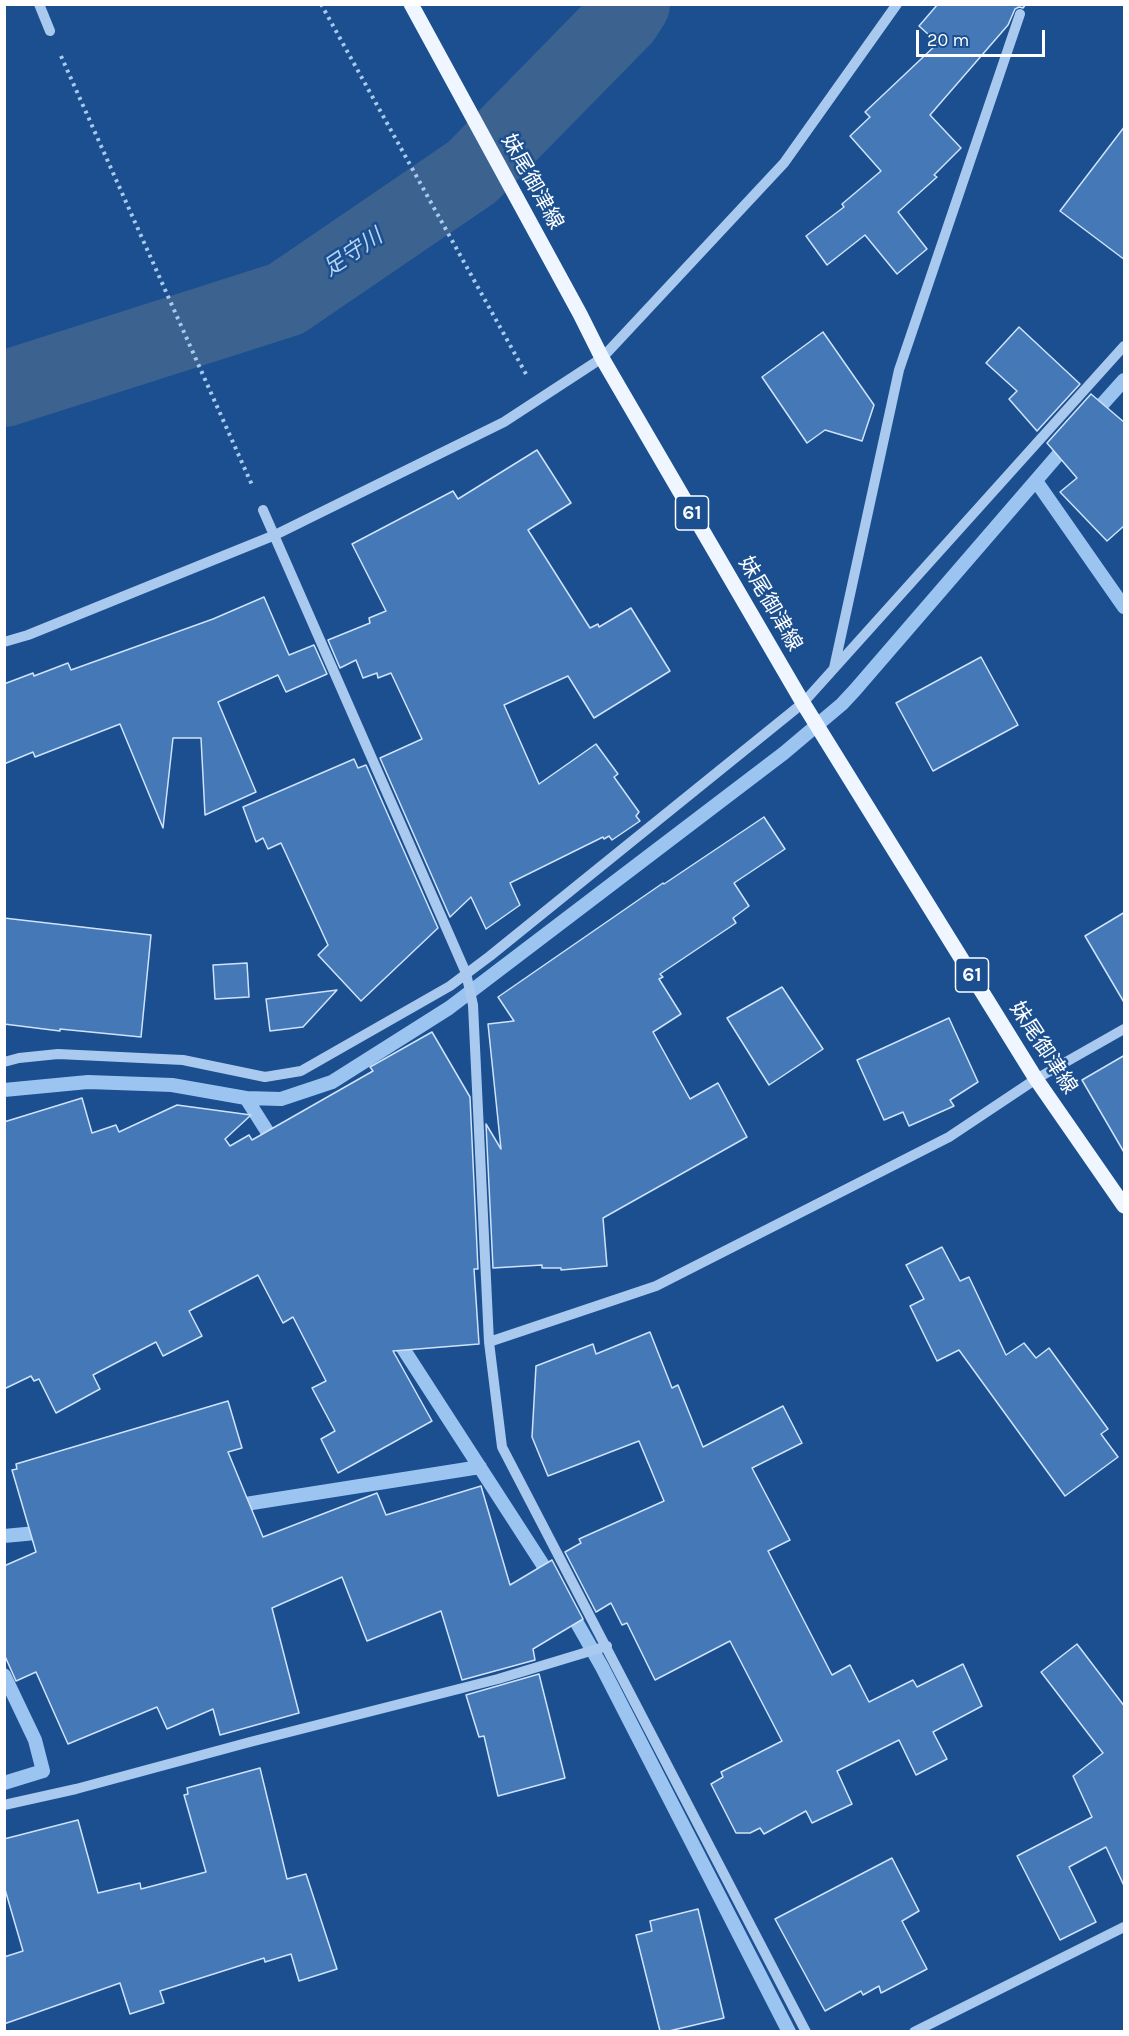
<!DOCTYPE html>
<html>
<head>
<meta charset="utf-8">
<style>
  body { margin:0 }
  #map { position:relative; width:1129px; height:2036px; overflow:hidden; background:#1b4f8f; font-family:Karla,sans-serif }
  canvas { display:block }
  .frame { position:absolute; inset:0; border:6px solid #fff; pointer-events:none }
  .scale { position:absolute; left:916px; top:30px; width:129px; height:27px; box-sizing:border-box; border:3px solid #fff; border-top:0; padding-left:8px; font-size:18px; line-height:21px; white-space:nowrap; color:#fff; -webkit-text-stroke:4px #1b4f8f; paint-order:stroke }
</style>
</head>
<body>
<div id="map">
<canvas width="1129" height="2036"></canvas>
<div class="frame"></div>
<div class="scale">20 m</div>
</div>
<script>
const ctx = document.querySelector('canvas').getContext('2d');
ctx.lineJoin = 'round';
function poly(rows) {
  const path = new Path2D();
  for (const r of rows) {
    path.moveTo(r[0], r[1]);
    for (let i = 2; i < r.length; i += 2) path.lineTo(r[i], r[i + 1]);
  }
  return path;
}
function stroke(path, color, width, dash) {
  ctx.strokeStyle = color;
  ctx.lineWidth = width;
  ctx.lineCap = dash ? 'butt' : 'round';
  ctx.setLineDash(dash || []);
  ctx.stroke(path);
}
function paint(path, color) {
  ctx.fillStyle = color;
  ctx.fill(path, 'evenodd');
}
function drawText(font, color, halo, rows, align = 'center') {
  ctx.font = font + ' Karla,"Noto Sans JP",sans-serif';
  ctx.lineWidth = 5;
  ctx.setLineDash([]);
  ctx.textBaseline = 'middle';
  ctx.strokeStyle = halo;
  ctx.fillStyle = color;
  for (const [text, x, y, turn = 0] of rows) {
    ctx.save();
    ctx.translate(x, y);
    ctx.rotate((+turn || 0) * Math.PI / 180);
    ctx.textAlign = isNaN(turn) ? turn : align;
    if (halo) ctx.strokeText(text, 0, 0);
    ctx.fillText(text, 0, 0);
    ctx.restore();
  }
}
stroke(poly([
  [1090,418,1124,380],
  [1036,481,1124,607],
  [4,1090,88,1082,172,1085,246,1098,277,1147],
  [246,1098,281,1099,332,1082,449,1008,784,753,842,704,855,690,1070,441],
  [395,1336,552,1579],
  [233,1506,480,1467],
  [4,1536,47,1532],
  [568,1607,602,1667,789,2032],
  [4,1675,35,1740,43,1771,4,1783]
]), '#9cc4f0', 14);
stroke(poly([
  [4,389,286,299,472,172,623,18,632,4]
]), '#3c6290', 76);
const building = poly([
  [938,4,1026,4,1023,8,1019,7,1015,9,1008,25,930,115,961,148,934,175,937,177,898,212,927,249,897,274,865,235,827,265,806,236,844,207,842,204,881,171,850,136,870,117,865,112,938,43,919,26,938,4],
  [1125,126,1125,260,1060,211,1125,126],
  [1019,327,1080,384,1037,431,1009,399,1017,391,986,363,1019,327],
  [823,332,874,405,862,441,825,430,807,443,762,377,823,332],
  [1091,394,1125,423,1125,525,1107,541,1060,492,1077,478,1047,443,1091,394],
  [537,450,571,503,528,530,590,628,598,624,599,627,631,608,670,671,594,718,568,676,504,705,539,784,596,744,618,774,614,777,639,812,636,816,640,821,612,840,609,836,604,839,603,837,510,883,520,905,486,929,471,897,450,917,380,758,422,739,391,673,378,678,377,673,363,678,356,660,340,668,328,640,370,623,369,618,386,611,352,544,453,491,458,499,537,450],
  [264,597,289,655,314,645,327,674,286,692,278,675,218,702,256,792,205,815,201,738,173,738,163,828,120,724,35,757,33,752,4,764,4,684,33,673,34,676,68,663,71,670,213,619,264,597],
  [981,657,1018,725,933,771,896,703,981,657],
  [354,759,358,768,366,765,438,928,361,1001,318,955,328,945,281,843,268,849,263,838,256,842,243,807,354,759],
  [764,817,785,849,734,883,749,906,733,918,736,923,660,974,663,977,659,979,681,1014,653,1032,690,1099,718,1083,747,1137,603,1218,607,1266,561,1270,561,1268,542,1268,542,1265,493,1268,486,1124,501,1149,488,1024,514,1021,498,997,663,883,664,884,764,817],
  [1125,912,1125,1004,1085,936,1125,912],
  [4,918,151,935,141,1037,60,1029,60,1031,4,1024,4,918],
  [247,963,249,997,215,999,213,965,247,963],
  [782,987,823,1049,769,1085,727,1018,782,987],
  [337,990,303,1027,270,1031,266,999,337,990],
  [949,1018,978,1082,950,1100,954,1106,909,1126,903,1112,884,1120,857,1060,949,1018],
  [432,1032,470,1097,478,1269,474,1269,479,1344,393,1351,432,1421,338,1473,321,1439,335,1431,312,1388,326,1381,293,1317,283,1323,258,1275,189,1311,202,1336,163,1356,156,1342,93,1375,100,1389,56,1413,39,1379,34,1381,31,1376,4,1389,4,1122,82,1098,92,1133,116,1125,119,1132,177,1105,251,1115,225,1139,230,1146,249,1135,252,1140,373,1071,370,1067,432,1032],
  [1125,1055,1125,1154,1082,1080,1125,1055],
  [942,1247,960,1281,969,1277,1006,1355,1024,1343,1036,1358,1049,1348,1108,1429,1101,1434,1118,1457,1065,1496,959,1350,937,1361,910,1306,924,1299,906,1265,942,1247],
  [650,1332,672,1388,678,1385,703,1447,783,1406,802,1443,752,1468,790,1540,768,1551,832,1675,850,1665,869,1702,913,1680,917,1687,963,1664,982,1706,933,1732,947,1759,916,1775,899,1740,837,1771,852,1804,812,1823,806,1811,764,1834,760,1828,750,1833,736,1833,711,1784,723,1777,721,1772,782,1741,730,1641,655,1680,627,1623,622,1625,611,1603,596,1612,565,1552,581,1543,579,1539,664,1501,639,1441,548,1476,532,1437,536,1366,593,1344,596,1354,650,1332],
  [228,1401,242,1448,228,1452,263,1537,377,1493,386,1515,481,1486,510,1585,552,1560,583,1619,533,1649,535,1660,462,1680,441,1611,367,1641,342,1577,272,1608,299,1713,220,1735,213,1709,167,1729,157,1707,68,1744,36,1672,16,1681,4,1654,4,1566,36,1552,12,1470,17,1469,16,1464,228,1401],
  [1077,1644,1125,1707,1125,1888,1106,1847,1069,1867,1096,1922,1060,1940,1017,1856,1092,1817,1073,1776,1103,1753,1041,1672,1077,1644],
  [539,1674,565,1778,498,1796,484,1736,479,1737,466,1695,539,1674],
  [260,1768,287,1879,306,1874,337,1969,299,1981,291,1954,265,1962,264,1958,160,1991,164,2003,130,2014,120,1983,4,2024,4,1957,23,1951,4,1886,4,1839,78,1820,98,1893,140,1883,141,1889,206,1872,184,1795,188,1794,187,1788,260,1768],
  [892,1858,919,1911,902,1921,927,1969,881,1993,879,1986,863,1995,861,1991,825,2011,775,1919,892,1858],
  [698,1909,724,2018,669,2031,660,2031,636,1935,652,1931,650,1921,698,1909]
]);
paint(building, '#4478b7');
stroke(building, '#cfe3fa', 1.5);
stroke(poly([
  [321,4,526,374],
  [61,56,252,485]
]), '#a9c9ee', 4, [3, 4.5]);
stroke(poly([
  [39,4,50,31],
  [263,510,466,973,473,1005,489,1342,502,1447,806,2032],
  [4,642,28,635,275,535,504,422,602,358,784,163,897,4],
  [834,668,899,370,1020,14],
  [4,1062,19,1058,58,1054,183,1060,265,1077,301,1071,450,986,490,956,803,703,1124,346],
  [489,1342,656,1286,949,1137,1036,1079,1124,1029],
  [4,1805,76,1789,250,1742,498,1679,607,1646],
  [914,2032,1124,1927]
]), '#a9c9ee', 10);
stroke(poly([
  [411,4,580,314,602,358,803,703,1036,1079,1124,1206]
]), '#f0f6ff', 15);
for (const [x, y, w] of [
  [692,513,33],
  [972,975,33]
]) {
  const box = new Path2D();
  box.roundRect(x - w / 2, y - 17, w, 34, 4.5);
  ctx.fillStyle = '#1b4f8f';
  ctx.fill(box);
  stroke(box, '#fff', 1.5);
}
drawText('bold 20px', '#fff', null, [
  ["61",692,513],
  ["61",972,975]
]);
drawText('21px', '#fff', '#1b4f8f', [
  ["妹尾御津線",532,182,61],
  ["妹尾御津線",770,604,60],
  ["妹尾御津線",1043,1048,57]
]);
drawText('italic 22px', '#b5d3f5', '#1b4f8f', [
  ["足守川",353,253,-34]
]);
</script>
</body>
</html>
